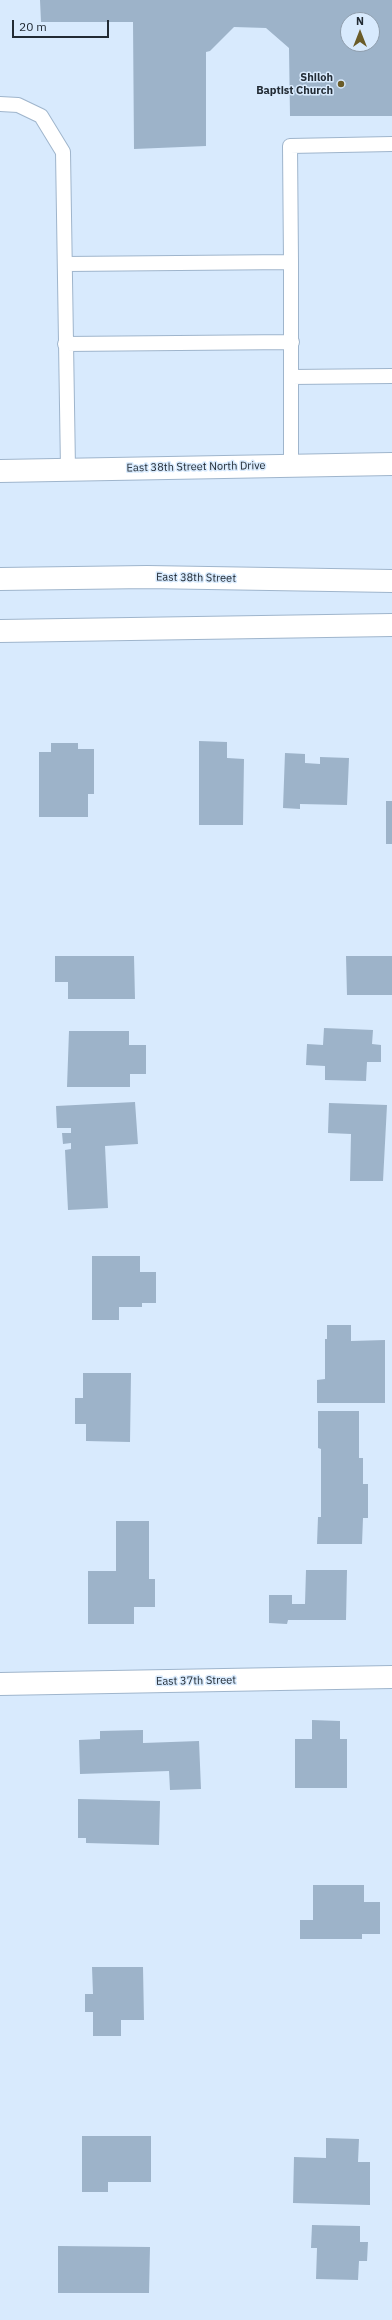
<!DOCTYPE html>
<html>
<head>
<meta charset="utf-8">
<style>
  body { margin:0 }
  #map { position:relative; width:392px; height:2320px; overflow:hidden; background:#d8eafd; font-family:"IBM Plex Sans",sans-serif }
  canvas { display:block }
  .north { position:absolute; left:340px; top:12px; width:40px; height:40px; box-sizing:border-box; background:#d8eafd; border:1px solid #8f9ead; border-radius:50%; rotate:0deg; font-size:11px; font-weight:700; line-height:16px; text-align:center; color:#222b34 }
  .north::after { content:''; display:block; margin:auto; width:14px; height:18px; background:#6a5c29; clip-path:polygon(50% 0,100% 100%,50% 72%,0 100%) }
  .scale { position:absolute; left:12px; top:20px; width:97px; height:18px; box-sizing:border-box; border:2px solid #222b34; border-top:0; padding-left:5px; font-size:12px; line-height:14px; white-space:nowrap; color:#222b34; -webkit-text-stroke:3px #d8eafd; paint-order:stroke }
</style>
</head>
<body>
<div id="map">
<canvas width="392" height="2320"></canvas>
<div class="north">N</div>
<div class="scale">20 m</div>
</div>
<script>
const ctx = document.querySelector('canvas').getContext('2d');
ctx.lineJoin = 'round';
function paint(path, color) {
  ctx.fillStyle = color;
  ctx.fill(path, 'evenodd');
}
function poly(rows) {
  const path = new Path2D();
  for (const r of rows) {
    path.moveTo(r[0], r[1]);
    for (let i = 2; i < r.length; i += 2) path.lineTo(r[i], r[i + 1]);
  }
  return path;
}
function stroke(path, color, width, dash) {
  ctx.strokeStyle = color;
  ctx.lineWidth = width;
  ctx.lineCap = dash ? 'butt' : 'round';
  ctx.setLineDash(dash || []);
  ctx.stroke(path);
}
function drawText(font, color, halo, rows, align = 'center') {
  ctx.font = font + ' "IBM Plex Sans",sans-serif';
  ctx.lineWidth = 3;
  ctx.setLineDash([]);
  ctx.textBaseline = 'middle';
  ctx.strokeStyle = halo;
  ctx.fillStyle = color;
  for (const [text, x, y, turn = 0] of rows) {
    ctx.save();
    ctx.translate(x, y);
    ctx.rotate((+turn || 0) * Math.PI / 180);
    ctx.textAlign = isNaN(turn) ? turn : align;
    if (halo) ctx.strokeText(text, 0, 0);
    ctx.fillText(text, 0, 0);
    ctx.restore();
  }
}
paint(poly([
  [40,0,392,0,392,116,290,116,289,48,266,28,234,27,210,51,206,52,206,146,134,149,133,22,41,22],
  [348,20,372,20,372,44,348,44],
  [199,741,227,742,227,758,244,759,243,825,199,825],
  [51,743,78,743,78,749,94,749,94,794,88,794,88,817,39,817,39,752,51,752],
  [285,753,305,754,305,763,320,764,320,757,349,758,347,805,300,804,300,809,283,808],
  [386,801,392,801,392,844,386,844],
  [55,956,134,956,135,999,68,999,68,982,55,982],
  [346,956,392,956,392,995,347,995],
  [324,1028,373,1030,372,1044,381,1045,381,1062,367,1062,366,1081,325,1080,325,1066,306,1065,307,1044,323,1045],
  [69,1031,129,1031,129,1045,146,1045,146,1074,130,1074,130,1087,67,1087],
  [135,1102,138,1144,105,1146,108,1208,68,1210,65,1150,71,1149,71,1143,63,1144,62,1133,71,1133,71,1128,57,1128,56,1106],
  [329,1103,387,1105,383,1181,350,1181,351,1134,328,1133],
  [92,1256,140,1256,140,1272,156,1272,156,1303,142,1303,142,1307,119,1307,119,1320,92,1320],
  [327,1325,351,1325,351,1341,385,1340,385,1403,317,1403,317,1380,325,1379,325,1339,327,1339],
  [83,1373,131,1373,130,1442,86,1441,86,1424,75,1424,75,1398,83,1398],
  [318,1411,359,1411,359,1458,363,1458,363,1484,368,1484,368,1518,363,1518,362,1544,317,1544,318,1517,321,1517,321,1449,318,1448],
  [116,1521,149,1521,149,1579,155,1579,155,1607,134,1607,134,1624,88,1624,88,1571,116,1571],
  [306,1570,347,1570,346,1620,288,1620,287,1624,269,1623,269,1595,292,1595,292,1604,305,1604],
  [312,1720,340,1721,340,1739,347,1739,347,1788,295,1788,295,1739,312,1739],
  [143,1730,143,1743,199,1741,201,1789,170,1790,169,1771,80,1774,79,1740,100,1739,100,1731],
  [78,1799,160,1801,159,1845,86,1843,86,1838,78,1838],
  [313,1885,364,1885,364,1902,380,1902,380,1934,362,1934,362,1939,300,1939,300,1920,313,1920],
  [92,1967,143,1967,144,2020,121,2020,121,2036,93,2036,93,2012,85,2012,85,1994,93,1994],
  [82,2136,151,2136,151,2182,108,2182,108,2192,82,2192],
  [326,2138,359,2139,358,2162,370,2162,370,2205,293,2203,294,2157,326,2158],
  [312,2225,360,2226,360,2242,368,2242,367,2261,359,2261,358,2280,316,2279,317,2248,311,2248],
  [58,2246,150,2247,149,2293,58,2293]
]), '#9db3c9');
const service = poly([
  [0,104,18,105,41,116,63,152,68,469],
  [291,262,290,146,392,144],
  [66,264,291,262,291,466],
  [65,344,292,342],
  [291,377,392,376]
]);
const minor = poly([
  [0,471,392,464],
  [0,1684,392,1677]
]);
const primary = poly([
  [0,579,147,577,392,581],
  [0,631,392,625]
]);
stroke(service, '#9fb5cc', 16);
stroke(minor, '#9fb5cc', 24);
stroke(primary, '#9fb5cc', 24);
stroke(service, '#fff', 14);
stroke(minor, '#fff', 22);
stroke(primary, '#fff', 22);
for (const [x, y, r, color] of [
  [341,84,4,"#6a5c29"]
]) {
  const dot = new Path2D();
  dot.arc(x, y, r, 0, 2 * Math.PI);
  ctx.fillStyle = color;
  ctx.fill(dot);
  stroke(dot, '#d8eafd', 1.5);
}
drawText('bold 11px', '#222b34', '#d8eafd', [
  ["Shiloh",333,78],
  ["Baptist Church",333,91]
], 'right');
drawText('11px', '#222b34', '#d8eafd', [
  ["East 38th Street North Drive",196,467,-1],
  ["East 38th Street",196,578,1],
  ["East 37th Street",196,1681,-1]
]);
</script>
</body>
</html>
